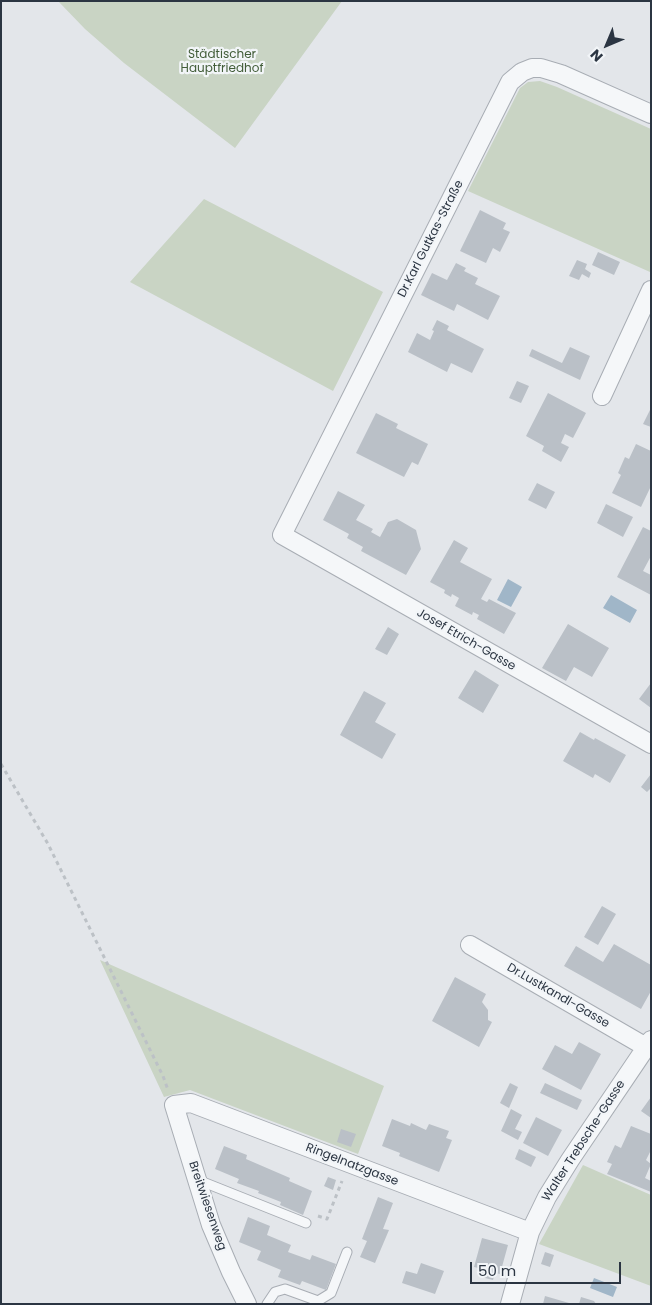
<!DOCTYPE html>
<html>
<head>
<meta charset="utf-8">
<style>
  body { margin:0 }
  #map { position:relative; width:652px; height:1305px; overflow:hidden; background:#e3e6ea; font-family:Poppins,sans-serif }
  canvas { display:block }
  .frame { position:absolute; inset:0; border:2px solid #2b3542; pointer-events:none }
  .north { position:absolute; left:582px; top:20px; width:50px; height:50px; -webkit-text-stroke:4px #f2f5f8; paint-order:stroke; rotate:225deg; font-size:14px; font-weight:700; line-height:20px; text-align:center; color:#2b3542 }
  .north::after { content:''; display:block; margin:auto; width:18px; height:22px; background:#2b3542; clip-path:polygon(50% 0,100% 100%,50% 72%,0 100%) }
  .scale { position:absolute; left:470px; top:1262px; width:151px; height:22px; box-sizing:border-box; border:2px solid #2b3542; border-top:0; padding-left:6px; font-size:15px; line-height:18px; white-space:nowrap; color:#2b3542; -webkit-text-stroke:4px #f2f5f8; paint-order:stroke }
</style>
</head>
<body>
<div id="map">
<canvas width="652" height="1305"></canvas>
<div class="frame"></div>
<div class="north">N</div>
<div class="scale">50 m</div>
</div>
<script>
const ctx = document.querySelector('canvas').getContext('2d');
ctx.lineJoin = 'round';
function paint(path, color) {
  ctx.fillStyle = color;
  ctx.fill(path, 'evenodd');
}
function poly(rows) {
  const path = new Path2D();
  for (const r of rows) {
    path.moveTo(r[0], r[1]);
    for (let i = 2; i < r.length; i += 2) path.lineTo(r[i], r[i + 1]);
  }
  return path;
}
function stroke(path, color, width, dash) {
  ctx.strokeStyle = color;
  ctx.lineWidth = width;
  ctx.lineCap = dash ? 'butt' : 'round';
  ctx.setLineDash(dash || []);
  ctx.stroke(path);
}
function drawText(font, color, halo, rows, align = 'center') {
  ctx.font = font + ' Poppins,sans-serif';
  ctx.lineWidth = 4.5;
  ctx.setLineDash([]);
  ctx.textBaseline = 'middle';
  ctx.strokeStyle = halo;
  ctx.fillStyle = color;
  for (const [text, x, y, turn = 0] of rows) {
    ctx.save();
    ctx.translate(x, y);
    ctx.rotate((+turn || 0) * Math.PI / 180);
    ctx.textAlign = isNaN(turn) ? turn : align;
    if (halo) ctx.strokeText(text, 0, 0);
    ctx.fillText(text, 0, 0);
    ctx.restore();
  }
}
paint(poly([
  [58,1,342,1,235,148,124,63,85,29],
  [540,81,557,87,651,129,650,272,468,191,520,88,528,82],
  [204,199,383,292,333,391,130,282],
  [100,960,384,1086,358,1154,190,1090,164,1097],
  [583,1165,651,1195,651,1286,539,1244]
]), '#c9d4c4');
paint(poly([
  [508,579,522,587,511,607,497,600],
  [611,595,637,610,630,623,603,608],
  [594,1278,617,1287,613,1297,590,1288]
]), '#a0b6c8');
paint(poly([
  [480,210,506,223,503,229,510,232,500,252,493,248,486,263,460,251],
  [598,252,620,262,614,275,592,265],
  [577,260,587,264,585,269,591,273,589,278,582,274,579,280,569,276],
  [456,263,466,268,464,271,478,278,475,284,500,296,488,320,457,304,454,311,421,295,432,273,447,280],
  [437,320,449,326,447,330,484,349,472,373,451,363,447,372,408,352,417,333,430,340,434,331,432,330],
  [570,347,590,356,580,380,529,356,532,349,562,363],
  [517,381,529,386,521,403,509,398],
  [548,393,586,413,573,438,565,434,561,443,569,447,561,462,542,451,544,446,526,436],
  [651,408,651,427,643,424],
  [376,413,398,424,396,428,428,444,418,465,412,462,404,477,356,453],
  [636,444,651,451,651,486,641,507,612,493,621,475,618,473,625,457,629,459],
  [537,483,555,492,546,509,528,500],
  [338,491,365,505,356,520,373,529,371,532,380,537,388,522,397,519,416,530,421,549,406,575,361,551,363,547,347,538,349,534,323,520],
  [606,504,633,517,623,537,597,523],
  [643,527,651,531,651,556,643,571,651,575,651,595,617,577],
  [454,540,468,548,460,562,492,579,481,599,487,602,489,599,516,613,504,634,477,619,479,615,473,612,472,615,455,606,459,598,452,594,451,597,444,593,445,590,430,582],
  [568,624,609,648,592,677,574,667,566,681,542,668],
  [388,627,399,634,387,655,375,649],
  [475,670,499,685,483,713,458,698],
  [651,683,651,708,639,699],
  [364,691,386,703,375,722,396,734,382,759,340,735],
  [580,732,594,740,595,738,626,755,610,783,595,774,593,778,563,761],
  [651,774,651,788,647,792,641,787],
  [602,906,616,914,598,945,584,937],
  [614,944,651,965,651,991,641,1009,564,966,576,946,603,962],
  [455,977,486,994,482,1002,488,1010,488,1020,492,1022,479,1047,432,1021],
  [579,1042,601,1054,581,1090,542,1069,555,1045,572,1054],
  [510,1083,518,1087,509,1108,500,1103],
  [545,1083,582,1100,577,1110,540,1093],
  [651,1097,651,1118,641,1111],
  [511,1109,522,1115,515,1129,522,1132,518,1140,501,1131],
  [536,1117,562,1130,548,1156,523,1143],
  [392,1119,410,1126,411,1123,426,1130,429,1124,449,1131,446,1138,452,1140,439,1172,399,1156,400,1153,382,1146],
  [631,1126,651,1134,651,1150,646,1160,651,1164,645,1178,651,1181,651,1192,607,1174,612,1164,607,1162,615,1145,621,1148],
  [341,1129,356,1134,351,1147,337,1142],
  [224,1146,247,1155,246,1159,290,1178,289,1181,312,1191,303,1215,280,1205,281,1202,258,1193,259,1191,237,1183,239,1179,215,1169],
  [519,1149,536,1157,531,1167,515,1159],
  [328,1177,336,1180,333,1190,324,1186],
  [378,1197,393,1203,383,1229,389,1230,375,1263,360,1257,367,1241,362,1239],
  [248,1217,270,1226,267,1235,291,1245,288,1252,310,1260,312,1255,336,1264,326,1290,302,1281,300,1285,278,1277,281,1270,257,1260,261,1251,239,1242],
  [482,1238,508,1245,500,1274,495,1273,493,1280,481,1277,483,1269,474,1267],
  [545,1252,554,1255,550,1267,541,1264],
  [421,1263,444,1271,435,1294,402,1283,406,1271,417,1274],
  [545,1296,569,1303,569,1304,543,1304],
  [581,1297,594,1301,596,1304,579,1304]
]), '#bac0c7');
const lane = poly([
  [198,1180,306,1223],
  [267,1304,275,1292,285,1289,318,1301,331,1293,347,1252]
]);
const street = poly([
  [651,114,561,74,541,68,532,68,522,72,510,82,282,535,651,744],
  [602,396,651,290],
  [470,945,646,1047],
  [247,1304,231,1272,211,1225,174,1105,191,1103,530,1232],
  [510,1304,530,1232,547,1197,570,1160,651,1040]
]);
stroke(lane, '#a8adb4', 11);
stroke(street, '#a8adb4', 20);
stroke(poly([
  [1,764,48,844,163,1076,168,1090],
  [318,1216,327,1219,342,1181]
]), '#bcc1c6', 3, [4, 4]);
stroke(lane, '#f5f7f9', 9);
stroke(street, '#f5f7f9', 18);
drawText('12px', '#425d39', '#f2f5f8', [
  ["Städtischer",222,55],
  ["Hauptfriedhof",222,69]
]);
drawText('12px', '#2b3542', '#f2f5f8', [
  ["Dr.Karl Gutkas-Straße",431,239,-63],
  ["Josef Etrich-Gasse",466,640,30],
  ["Dr.Lustkandl-Gasse",558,996,30],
  ["Walter Trebsche-Gasse",584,1141,-57],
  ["Ringelnatzgasse",352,1165,21],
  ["Breitwiesenweg",207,1206,71]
]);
</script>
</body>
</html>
